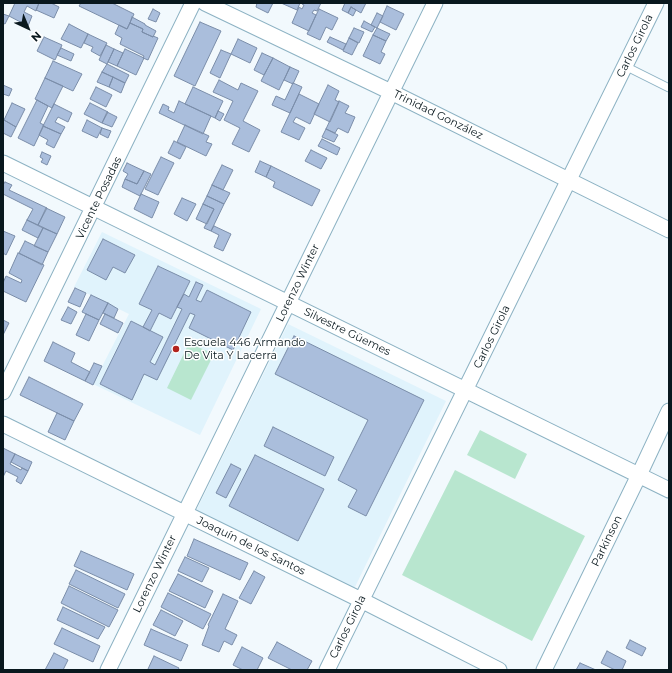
<!DOCTYPE html>
<html>
<head>
<meta charset="utf-8">
<style>
  body { margin:0 }
  #map { position:relative; width:672px; height:673px; overflow:hidden; background:#f2f9fd; font-family:Montserrat,sans-serif }
  canvas { display:block }
  .frame { position:absolute; inset:0; border:4px solid #09181e; pointer-events:none }
  .north { position:absolute; left:8px; top:8px; width:40px; height:40px; -webkit-text-stroke:3px #fff; paint-order:stroke; rotate:136deg; font-size:11px; font-weight:700; line-height:16px; text-align:center; color:#09181e }
  .north::after { content:''; display:block; margin:auto; width:14px; height:18px; background:#09181e; clip-path:polygon(50% 0,100% 100%,50% 72%,0 100%) }
</style>
</head>
<body>
<div id="map">
<canvas width="672" height="673"></canvas>
<div class="frame"></div>
<div class="north">N</div>
</div>
<script>
const ctx = document.querySelector('canvas').getContext('2d');
ctx.lineJoin = 'round';
function paint(path, color) {
  ctx.fillStyle = color;
  ctx.fill(path, 'evenodd');
}
function poly(rows) {
  const path = new Path2D();
  for (const r of rows) {
    path.moveTo(r[0], r[1]);
    for (let i = 2; i < r.length; i += 2) path.lineTo(r[i], r[i + 1]);
  }
  return path;
}
function stroke(path, color, width, dash) {
  ctx.strokeStyle = color;
  ctx.lineWidth = width;
  ctx.lineCap = dash ? 'butt' : 'round';
  ctx.setLineDash(dash || []);
  ctx.stroke(path);
}
function drawText(font, color, halo, rows, align = 'center') {
  ctx.font = font + ' Montserrat,sans-serif';
  ctx.lineWidth = 3;
  ctx.setLineDash([]);
  ctx.textBaseline = 'middle';
  ctx.strokeStyle = halo;
  ctx.fillStyle = color;
  for (const [text, x, y, turn = 0] of rows) {
    ctx.save();
    ctx.translate(x, y);
    ctx.rotate((+turn || 0) * Math.PI / 180);
    ctx.textAlign = isNaN(turn) ? turn : align;
    if (halo) ctx.strokeText(text, 0, 0);
    ctx.fillText(text, 0, 0);
    ctx.restore();
  }
}
paint(poly([
  [102,232,261,309,200,435,93,384,129,314,74,287],
  [288,324,446,401,353,591,195,513]
]), '#e0f3fc');
paint(poly([
  [189,343,214,354,191,400,167,388],
  [480,430,527,454,515,479,467,455],
  [455,470,585,536,532,641,402,575]
]), '#b8e6cf');
const building = poly([
  [15,3,39,3,36,11,27,6,24,12,32,16,28,26,9,16,15,3],
  [39,3,51,3,59,7,54,18,36,10,39,3],
  [81,3,112,3,134,14,127,29,79,6,81,3],
  [257,3,273,3,268,13,256,7,257,3],
  [281,3,300,3,297,10,281,3],
  [302,3,321,3,317,11,314,10,312,13,316,15,309,31,292,23,299,7,302,9,304,5,302,4,302,3],
  [345,3,366,3,361,13,351,7,348,13,342,10,345,3],
  [387,6,404,14,396,30,380,22,387,6],
  [351,7,356,10,353,16,348,13,351,7],
  [153,9,160,13,156,22,148,19,153,9],
  [319,9,338,18,332,30,326,27,320,40,307,34,319,9],
  [377,13,383,16,377,28,371,25,377,13],
  [3,14,9,16,5,24,3,23,3,14],
  [132,17,145,24,145,25,156,31,153,37,142,32,143,29,130,23,132,17],
  [364,21,375,27,372,32,361,27,364,21],
  [200,22,221,31,195,86,174,76,200,22],
  [130,23,143,29,142,32,153,37,153,36,158,38,148,60,143,58,144,56,120,44,122,38,115,34,119,25,127,29,130,23],
  [69,24,88,34,81,48,61,39,69,24],
  [354,28,364,32,359,43,349,38,354,28],
  [377,28,390,34,386,41,373,35,377,28],
  [88,34,107,43,100,56,91,51,93,47,84,43,88,34],
  [373,35,386,41,381,52,385,54,380,64,363,56,373,35],
  [44,37,62,45,55,60,37,51,44,37],
  [330,37,346,44,343,50,327,42,330,37],
  [349,38,358,43,352,55,343,51,349,38],
  [238,39,257,48,250,63,231,54,238,39],
  [106,45,114,49,107,64,99,60,106,45],
  [61,48,74,54,71,61,57,55,61,48],
  [114,49,123,53,117,66,108,62,114,49],
  [125,49,144,58,136,75,117,66,125,49],
  [221,50,231,54,220,78,210,73,221,50],
  [262,53,273,58,264,75,254,70,262,53],
  [273,58,290,67,279,90,261,81,273,58],
  [53,61,82,74,73,91,45,78,53,61],
  [107,64,129,75,125,83,102,72,107,64],
  [290,67,299,71,293,84,284,80,290,67],
  [102,72,113,77,109,87,97,82,102,72],
  [113,77,125,83,121,93,109,87,113,77],
  [45,78,63,86,52,108,35,99,45,78],
  [219,80,238,90,241,83,258,91,243,121,260,130,249,152,232,144,240,128,224,120,233,101,213,92,219,80],
  [293,83,302,87,290,113,272,105,276,96,285,100,293,83],
  [3,85,12,89,9,96,3,94,3,85],
  [328,85,339,91,335,100,339,102,330,122,314,114,328,85],
  [96,87,112,95,106,107,90,99,96,87],
  [193,87,223,101,215,118,185,104,193,87],
  [299,94,319,104,310,124,296,117,293,122,305,128,299,140,281,132,299,94],
  [37,100,48,106,40,123,44,125,34,146,18,138,37,100],
  [179,101,211,116,203,134,159,113,163,104,169,107,168,110,174,113,179,101],
  [339,101,349,106,345,113,355,117,348,133,338,128,335,133,326,129,339,101],
  [12,103,25,109,16,127,4,120,12,103],
  [90,103,108,112,102,123,84,114,90,103],
  [54,104,72,113,68,122,58,117,55,122,65,127,61,134,43,126,54,104],
  [218,111,224,114,220,121,215,118,218,111],
  [107,112,117,117,112,127,102,123,107,112],
  [4,120,16,127,11,137,3,133,3,122,4,120],
  [87,120,102,128,97,138,82,131,87,120],
  [185,125,209,136,206,142,212,144,206,156,177,142,185,125],
  [43,126,61,134,54,148,46,144,48,140,39,135,43,126],
  [102,128,111,131,108,138,100,134,102,128],
  [326,129,338,135,334,142,322,137,326,129],
  [322,139,340,148,337,155,318,146,322,139],
  [174,141,186,147,180,159,168,153,174,141],
  [311,150,327,158,321,169,305,161,311,150],
  [42,152,51,156,47,165,41,162,43,159,40,157,42,152],
  [161,157,174,163,158,195,145,189,161,157],
  [260,161,271,166,266,177,255,172,260,161],
  [127,163,144,171,137,184,125,179,128,174,123,171,127,163],
  [222,165,233,170,223,190,212,185,222,165],
  [271,166,320,190,312,206,273,187,275,182,266,177,271,166],
  [144,171,151,174,140,196,122,187,125,179,137,184,144,171],
  [5,182,12,185,9,190,47,208,38,225,27,220,33,209,3,194,3,185,5,182],
  [212,185,230,193,224,204,207,196,212,185],
  [141,194,159,202,152,218,134,209,141,194],
  [207,196,224,204,211,231,204,228,214,209,203,204,207,196],
  [182,198,196,204,187,221,174,214,182,198],
  [203,204,214,209,207,224,196,219,203,204],
  [46,208,65,217,57,234,38,225,46,208],
  [27,220,43,228,38,238,22,230,27,220],
  [214,226,231,234,223,251,214,247,219,235,211,231,214,226],
  [43,228,57,234,48,252,34,246,43,228],
  [3,231,15,236,6,255,3,253,3,231],
  [103,239,135,255,125,273,113,267,106,280,87,270,103,239],
  [25,241,48,252,42,265,19,253,25,241],
  [18,253,44,265,26,302,3,291,3,283,6,276,21,283,22,280,9,273,18,253],
  [158,266,190,281,171,319,159,313,150,331,143,327,152,310,139,304,158,266],
  [196,282,203,285,196,300,201,302,207,290,251,312,233,350,189,328,195,315,190,313,157,380,144,374,132,400,100,384,131,321,163,337,150,362,155,365,182,309,177,307,184,294,189,297,196,282],
  [75,288,86,293,80,307,68,302,75,288],
  [91,295,108,303,99,320,82,312,91,295],
  [108,303,118,309,114,318,103,313,108,303],
  [68,307,77,312,71,324,61,320,68,307],
  [86,314,99,320,89,341,76,335,86,314],
  [105,314,123,323,118,333,100,324,105,314],
  [3,320,9,323,3,335,3,320],
  [294,336,424,400,366,516,348,507,357,490,338,480,368,420,275,374,294,336],
  [53,342,75,353,71,362,90,372,85,381,44,361,53,342],
  [94,363,102,366,93,385,85,381,94,363],
  [29,377,83,404,74,421,20,395,29,377],
  [57,413,74,421,65,440,48,432,57,413],
  [273,427,334,457,325,476,264,446,273,427],
  [3,448,15,454,10,464,21,470,22,468,28,471,21,484,16,481,18,477,6,471,3,477,3,448],
  [15,454,32,462,28,471,11,462,15,454],
  [255,455,324,489,298,541,229,506,255,455],
  [231,464,241,469,226,498,216,493,231,464],
  [194,539,248,563,240,580,187,556,194,539],
  [81,551,134,574,127,590,74,566,81,551],
  [185,557,209,568,202,582,178,571,185,557],
  [76,570,125,594,118,608,69,584,76,570],
  [254,571,265,577,251,604,239,598,254,571],
  [178,574,213,591,205,608,169,591,178,574],
  [69,586,118,610,109,627,61,603,69,586],
  [168,593,211,614,203,629,161,607,168,593],
  [223,594,238,601,225,629,237,635,232,645,224,641,219,652,202,645,209,626,208,625,223,594],
  [63,607,105,627,98,639,57,620,63,607],
  [161,610,183,621,175,636,153,625,161,610],
  [62,628,100,646,93,662,54,644,62,628],
  [151,629,188,645,181,661,144,645,151,629],
  [630,640,646,648,642,656,626,648,630,640],
  [277,642,312,661,307,670,292,670,268,658,277,642],
  [242,647,263,658,257,670,243,670,233,665,242,647],
  [607,651,626,661,622,670,615,670,601,663,607,651],
  [54,653,68,660,63,670,45,670,54,653],
  [154,656,179,668,178,670,150,670,148,669,154,656],
  [580,663,596,670,576,670,580,663]
]);
paint(building, '#aabedc');
stroke(building, '#7a8da9', 1);
const service = poly([
  [625,66,669,88]
]);
const minor = poly([
  [205,3,391,92,669,230],
  [3,163,669,490],
  [3,392,193,3],
  [3,424,361,600,499,670],
  [108,670,435,3],
  [327,670,656,3],
  [544,670,639,475,669,411]
]);
stroke(service, '#8cb2c3', 9);
stroke(minor, '#8cb2c3', 17);
stroke(service, '#fff', 7);
stroke(minor, '#fff', 15);
for (const [x, y, r, color] of [
  [176,349,4,"#b2231d"]
]) {
  const dot = new Path2D();
  dot.arc(x, y, r, 0, 2 * Math.PI);
  ctx.fillStyle = color;
  ctx.fill(dot);
  stroke(dot, '#fff', 1.5);
}
drawText('11px', '#09181e', '#fff', [
  ["Carlos Girola",635,46,-64],
  ["Trinidad González",438,115,26],
  ["Vicente Posadas",99,198,-64],
  ["Lorenzo Winter",298,283,-64],
  ["Silvestre Güemes",347,332,26],
  ["Carlos Girola",492,337,-64],
  ["Parkinson",607,541,-64],
  ["Joaquín de los Santos",251,546,26],
  ["Lorenzo Winter",155,574,-64],
  ["Carlos Girola",348,627,-64]
]);
drawText('11px', '#09181e', '#fff', [
  ["Escuela 446 Armando",184,343],
  ["De Vita Y Lacerra",184,356]
], 'left');
</script>
</body>
</html>
